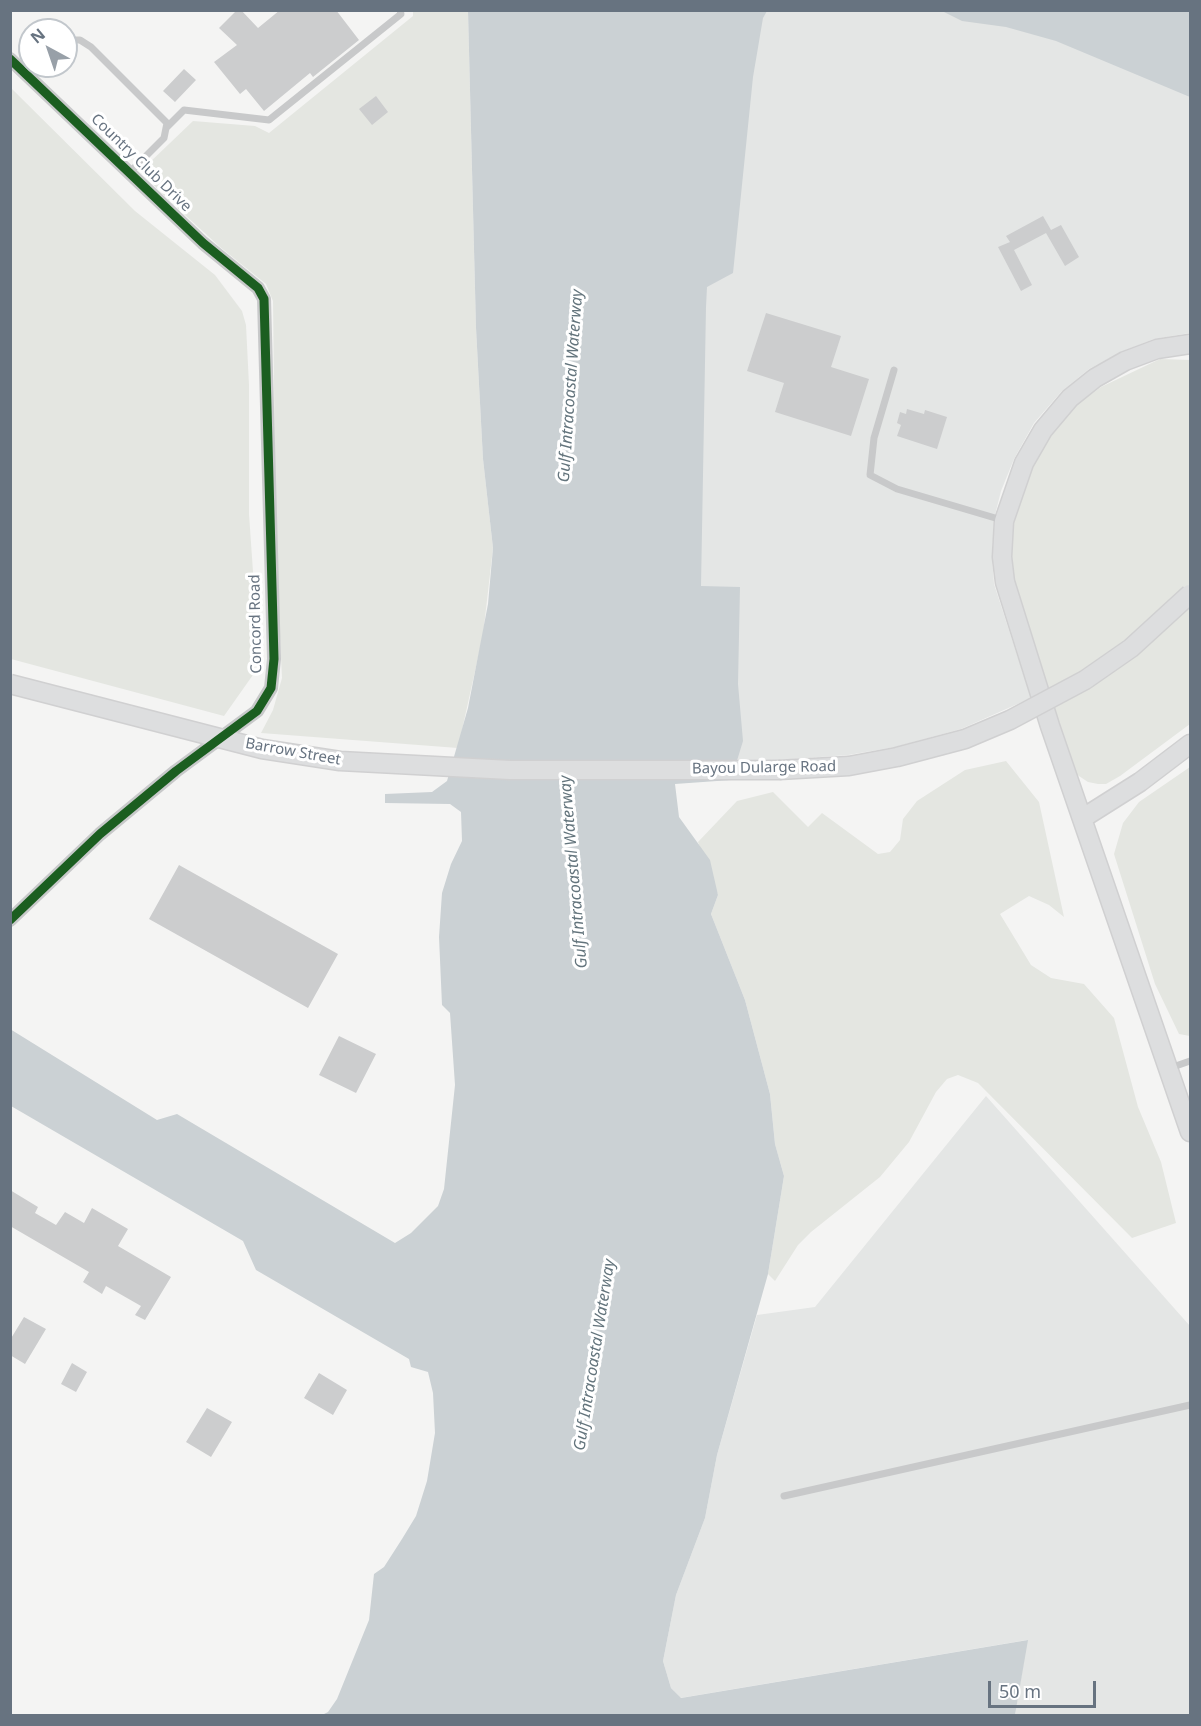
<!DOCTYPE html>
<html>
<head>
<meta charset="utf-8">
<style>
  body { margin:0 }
  #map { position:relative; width:1201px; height:1726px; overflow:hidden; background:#f4f4f3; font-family:"Noto Sans",sans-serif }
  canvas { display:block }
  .frame { position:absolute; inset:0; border:12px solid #677380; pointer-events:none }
  .north { position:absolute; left:18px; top:18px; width:60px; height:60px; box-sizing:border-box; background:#fff; border:2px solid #c2c7cc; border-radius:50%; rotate:320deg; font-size:16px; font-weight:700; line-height:24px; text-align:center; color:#677380 }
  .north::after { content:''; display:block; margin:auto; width:21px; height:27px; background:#98a0a8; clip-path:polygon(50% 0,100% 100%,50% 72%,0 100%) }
  .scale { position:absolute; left:988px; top:1681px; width:108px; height:27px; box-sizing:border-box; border:3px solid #677380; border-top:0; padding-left:8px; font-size:18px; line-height:21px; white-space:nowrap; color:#677380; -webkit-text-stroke:4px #fff; paint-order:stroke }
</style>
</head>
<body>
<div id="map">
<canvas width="1201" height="1726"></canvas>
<div class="frame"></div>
<div class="north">N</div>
<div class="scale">50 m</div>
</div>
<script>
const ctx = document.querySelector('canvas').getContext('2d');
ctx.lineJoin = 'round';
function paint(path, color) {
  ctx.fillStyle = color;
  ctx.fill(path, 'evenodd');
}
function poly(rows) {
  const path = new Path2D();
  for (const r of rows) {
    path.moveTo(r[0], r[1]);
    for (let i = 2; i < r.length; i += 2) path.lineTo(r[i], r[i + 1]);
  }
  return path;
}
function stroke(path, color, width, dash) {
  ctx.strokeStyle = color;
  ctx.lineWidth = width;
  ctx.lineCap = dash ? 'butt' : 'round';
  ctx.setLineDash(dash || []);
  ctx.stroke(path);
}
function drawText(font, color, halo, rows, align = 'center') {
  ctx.font = font + ' "Noto Sans",sans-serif';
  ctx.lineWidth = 6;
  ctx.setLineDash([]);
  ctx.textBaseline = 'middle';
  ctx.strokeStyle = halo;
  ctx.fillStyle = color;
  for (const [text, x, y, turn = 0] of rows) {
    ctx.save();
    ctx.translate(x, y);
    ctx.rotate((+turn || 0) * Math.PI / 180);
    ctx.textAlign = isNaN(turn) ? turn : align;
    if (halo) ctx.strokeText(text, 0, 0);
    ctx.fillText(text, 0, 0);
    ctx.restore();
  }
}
paint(poly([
  [716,11,1081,11,1190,56,1190,333,1154,339,1121,352,1089,369,1062,391,1034,423,1014,459,1001,491,994,519,992,557,994,584,1031,698,961,729,895,747,848,755,779,760,732,759,655,345],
  [986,1096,1190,1326,1190,1715,1015,1715,1027,1640,680,1698,671,1688,663,1661,676,1595,705,1518,717,1455,757,1315,815,1307]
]), '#e4e6e5');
paint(poly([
  [413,11,468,11,476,328,483,459,493,548,483,635,458,748,261,733,273,710,282,678,276,554,273,301,266,284,220,247,160,192,146,176,145,170,147,165,193,121,255,126,269,133,413,16],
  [11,88,135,211,215,275,242,311,246,325,249,385,249,514,256,615,255,672,224,716,11,659],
  [1160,359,1190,360,1190,724,1120,776,1106,784,1098,784,1088,782,1073,772,1011,576,1009,541,1021,485,1051,432,1079,403,1101,387],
  [1006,761,1039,802,1064,917,1049,905,1029,896,1000,914,1031,965,1051,978,1084,984,1114,1018,1138,1107,1161,1162,1176,1223,1132,1238,978,1083,958,1075,947,1079,936,1092,909,1142,880,1177,811,1232,798,1245,775,1281,768,1274,784,1176,775,1144,770,1094,745,1000,711,914,718,895,698,842,737,801,773,792,808,827,822,813,878,854,890,852,900,840,903,819,917,801,965,770],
  [1190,767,1190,1036,1179,1034,1155,984,1114,854,1123,823,1139,802]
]), '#e4e6e1');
paint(poly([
  [468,11,767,11,763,18,753,77,733,273,707,287,706,307,701,586,740,587,738,684,743,741,731,780,675,784,679,817,710,860,718,895,711,914,745,1000,770,1094,775,1144,784,1176,768,1274,717,1455,705,1518,676,1595,663,1661,671,1688,681,1698,1028,1640,1015,1715,322,1715,328,1712,337,1699,369,1620,374,1574,384,1567,402,1539,416,1516,427,1481,435,1433,433,1393,428,1372,411,1367,409,1359,256,1270,243,1241,11,1106,10,1029,157,1120,177,1114,395,1243,411,1233,438,1206,444,1189,455,1085,450,1013,442,1005,439,937,442,893,451,864,462,841,461,812,450,804,385,803,385,794,432,792,447,781,468,708,488,604,493,548,483,459,476,328],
  [942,11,1190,11,1190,97,1056,41,1006,27,962,21]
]), '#cbd1d4');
paint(poly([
  [237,10,241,10,258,28,280,10,336,10,359,40,313,77,310,73,264,111,246,89,240,94,214,62,237,45,219,28],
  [184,69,196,80,175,102,163,91],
  [376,96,388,112,372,125,359,109],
  [1043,216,1051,230,1061,225,1079,257,1065,266,1046,233,1014,250,1032,285,1021,291,998,247,1010,242,1006,236],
  [766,313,841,336,831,367,869,379,851,436,775,412,784,383,747,371],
  [907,409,924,414,925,410,947,417,937,449,897,436,901,425,897,423,900,412,906,414],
  [179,865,338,954,308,1008,149,919],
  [339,1036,376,1054,356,1093,319,1075],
  [10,1190,38,1207,35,1213,56,1225,65,1212,84,1223,92,1208,128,1229,118,1246,171,1277,145,1320,135,1315,141,1306,106,1286,102,1294,83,1282,89,1272,10,1226],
  [24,1317,46,1329,25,1364,10,1355,10,1340],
  [72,1363,87,1372,76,1392,61,1384],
  [319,1373,347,1390,333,1415,304,1398],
  [207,1408,232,1422,211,1457,186,1442]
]), '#cccdce');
const secondary = poly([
  [1190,344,1157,349,1125,361,1095,378,1070,398,1043,430,1024,463,1004,521,1002,557,1005,582,1050,726,1190,1132],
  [510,770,779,770],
  [1083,818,1140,782,1190,744]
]);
stroke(secondary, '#d0d0d1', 21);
stroke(poly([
  [66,40,80,40,91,47,167,123,164,138,129,173],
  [28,76,37,66],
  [167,127,184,110,269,120,401,14,400,10],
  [894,370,874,438,870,475,897,489,1002,520],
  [1170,1068,1190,1061],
  [784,1496,1190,1405]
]), '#c8c9ca', 7);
stroke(poly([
  [10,59,203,243,258,288,264,299,274,659,271,688,257,711,176,771,100,834,10,920]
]), '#c8c9ca', 14);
stroke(secondary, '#dddedf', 18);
const secondaryBridge = poly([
  [10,684,262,749,340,761,510,770],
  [779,770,849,766,897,757,965,739,1010,720,1085,680,1131,648,1190,594]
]);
stroke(secondaryBridge, '#d0d0d1', 21, []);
stroke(secondaryBridge, '#dddedf', 18);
stroke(poly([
  [10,59,203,243,258,288,264,299,274,659,271,688,257,711,176,771,100,834,10,920]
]), '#1b5e20', 9);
drawText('15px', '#677380', '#fff', [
  ["Country Club Drive",141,163,44],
  ["Concord Road",256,624,-91],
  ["Barrow Street",293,752,10],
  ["Bayou Dularge Road",764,768,-1]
]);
drawText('italic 16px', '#63747c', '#fff', [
  ["Gulf Intracoastal Waterway",571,386,-86],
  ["Gulf Intracoastal Waterway",574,872,-95],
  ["Gulf Intracoastal Waterway",595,1355,-81]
]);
</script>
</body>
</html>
